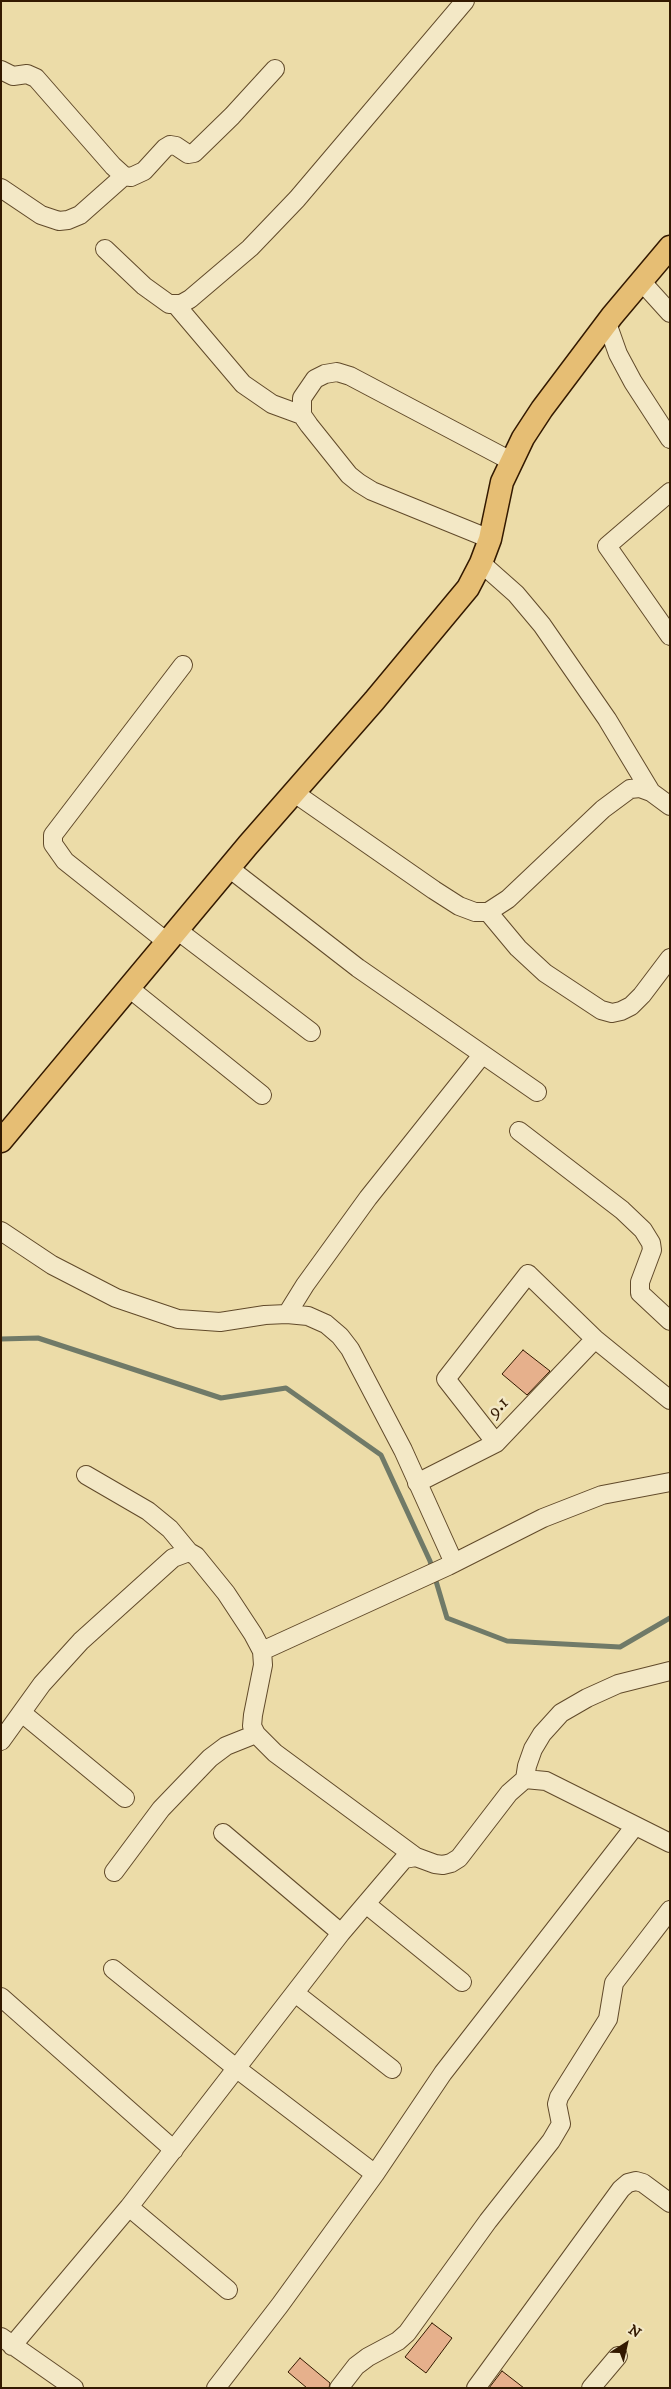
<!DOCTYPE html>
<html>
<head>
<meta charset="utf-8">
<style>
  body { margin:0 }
  #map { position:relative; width:671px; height:2389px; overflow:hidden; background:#ecdca8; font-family:"IM FELL DW Pica",serif }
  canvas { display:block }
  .frame { position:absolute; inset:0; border:2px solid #331900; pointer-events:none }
  .north { position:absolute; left:601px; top:2319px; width:50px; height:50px; -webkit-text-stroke:4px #f3e8c6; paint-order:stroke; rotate:35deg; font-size:14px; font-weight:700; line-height:20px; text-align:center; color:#331900 }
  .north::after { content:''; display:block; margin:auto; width:18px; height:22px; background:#331900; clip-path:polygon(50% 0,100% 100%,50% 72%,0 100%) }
</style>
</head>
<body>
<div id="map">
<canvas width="671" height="2389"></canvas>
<div class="frame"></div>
<div class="north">N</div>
</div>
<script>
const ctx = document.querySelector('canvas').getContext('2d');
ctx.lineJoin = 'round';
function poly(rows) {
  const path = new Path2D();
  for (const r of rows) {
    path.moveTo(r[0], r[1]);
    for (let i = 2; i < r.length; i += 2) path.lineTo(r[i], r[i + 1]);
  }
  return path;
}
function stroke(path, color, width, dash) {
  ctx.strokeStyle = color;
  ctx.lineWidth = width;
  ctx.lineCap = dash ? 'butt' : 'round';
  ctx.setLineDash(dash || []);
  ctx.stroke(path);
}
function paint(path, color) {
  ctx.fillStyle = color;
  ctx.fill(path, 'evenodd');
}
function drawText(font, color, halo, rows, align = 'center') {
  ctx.font = font + ' "IM FELL DW Pica",serif';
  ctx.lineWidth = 5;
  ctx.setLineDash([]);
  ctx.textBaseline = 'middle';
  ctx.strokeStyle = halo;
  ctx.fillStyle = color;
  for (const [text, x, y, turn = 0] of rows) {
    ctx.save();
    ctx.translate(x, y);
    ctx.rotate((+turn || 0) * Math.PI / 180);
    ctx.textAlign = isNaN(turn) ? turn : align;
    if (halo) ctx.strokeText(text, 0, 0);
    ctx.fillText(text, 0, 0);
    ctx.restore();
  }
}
stroke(poly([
  [1,1339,38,1338,221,1398,286,1388,381,1455,430,1561,447,1618,507,1641,620,1647,670,1618]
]), '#707a68', 5);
const building = poly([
  [523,1350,550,1371,527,1395,502,1374,523,1350],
  [432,2323,452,2338,426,2373,405,2357,432,2323],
  [300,2358,330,2383,329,2388,307,2388,288,2372,300,2358],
  [502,2371,524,2388,489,2388,502,2371]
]);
paint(building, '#e6b08c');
stroke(building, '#331900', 1);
const minor = poly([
  [1,70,13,76,27,74,36,78,113,166,124,176,131,177,144,171,165,148,170,145,176,146,188,154,194,153,232,116,275,69],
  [1,188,41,215,59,221,68,220,80,215,124,176],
  [105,249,144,286,169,304,181,304,190,299,250,248,297,199,465,1],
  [641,281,670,313],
  [176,305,243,384,272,404,302,415],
  [607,323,618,354,633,382,670,439],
  [670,492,607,546,670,636],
  [490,539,372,491,359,483,349,475,309,425,302,415,302,398,315,379,325,374,337,372,350,376,511,461],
  [481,563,516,594,542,625,607,719,651,792],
  [293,792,434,890,459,906,475,912,488,912,508,899,603,809,630,789,640,788,651,792,670,806],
  [229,868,358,968,537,1092],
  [488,912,518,948,545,973,601,1010,612,1013,621,1011,631,1006,642,995,670,958],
  [177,930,311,1032],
  [167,942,65,861,53,844,53,835,183,665],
  [129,988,262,1095],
  [519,1131,622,1210,643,1230,651,1243,652,1250,640,1282,640,1293,670,1321],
  [1,1231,52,1265,116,1298,178,1319,220,1322,265,1315,287,1314,308,1316,326,1324,340,1336,350,1349,403,1450,454,1563],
  [287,1314,305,1285,368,1198,482,1055],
  [496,1443,446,1379,528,1274,595,1339,670,1400],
  [86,1475,148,1511,170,1529,189,1552],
  [417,1483,496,1443,595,1339],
  [262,1651,448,1566,543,1518,602,1495,670,1482],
  [22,1713,125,1798],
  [1,1741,42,1684,81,1641,173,1558,189,1552,196,1556,226,1593,253,1634,262,1651,263,1665,253,1715,252,1726,256,1734,275,1753,416,1857],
  [525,1779,527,1766,533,1749,542,1734,561,1713,587,1698,618,1684,670,1671],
  [223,1833,341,1933],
  [114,1872,161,1809,210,1758,226,1746,256,1734],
  [366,1904,462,1982],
  [113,1969,236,2068,375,2174],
  [295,1993,392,2069],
  [1,1997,174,2150],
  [129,2207,228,2290],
  [1,2337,74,2388],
  [12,2346,129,2207,341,1933,404,1859,416,1857,435,1864,443,1865,451,1863,459,1858,509,1793,525,1779,546,1781,670,1843],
  [216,2388,280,2305,375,2174,443,2073,635,1826],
  [339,2388,356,2366,368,2357,398,2341,407,2333,488,2221,551,2141,561,2124,557,2104,559,2097,608,2019,614,1983,670,1910],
  [476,2388,621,2189,628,2183,636,2181,643,2183,670,2203],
  [591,2388,618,2356]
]);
const major = poly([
  [1,1141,248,845,374,701,468,588,481,563,490,539,502,482,523,438,542,409,612,316,670,247]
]);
stroke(minor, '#614a2a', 20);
stroke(major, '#331900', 25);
stroke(minor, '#f3e8c6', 18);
stroke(major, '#e6be74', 22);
drawText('19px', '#331900', '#f3e8c6', [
  ["9.1",499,1408,-46]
]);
</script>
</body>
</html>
